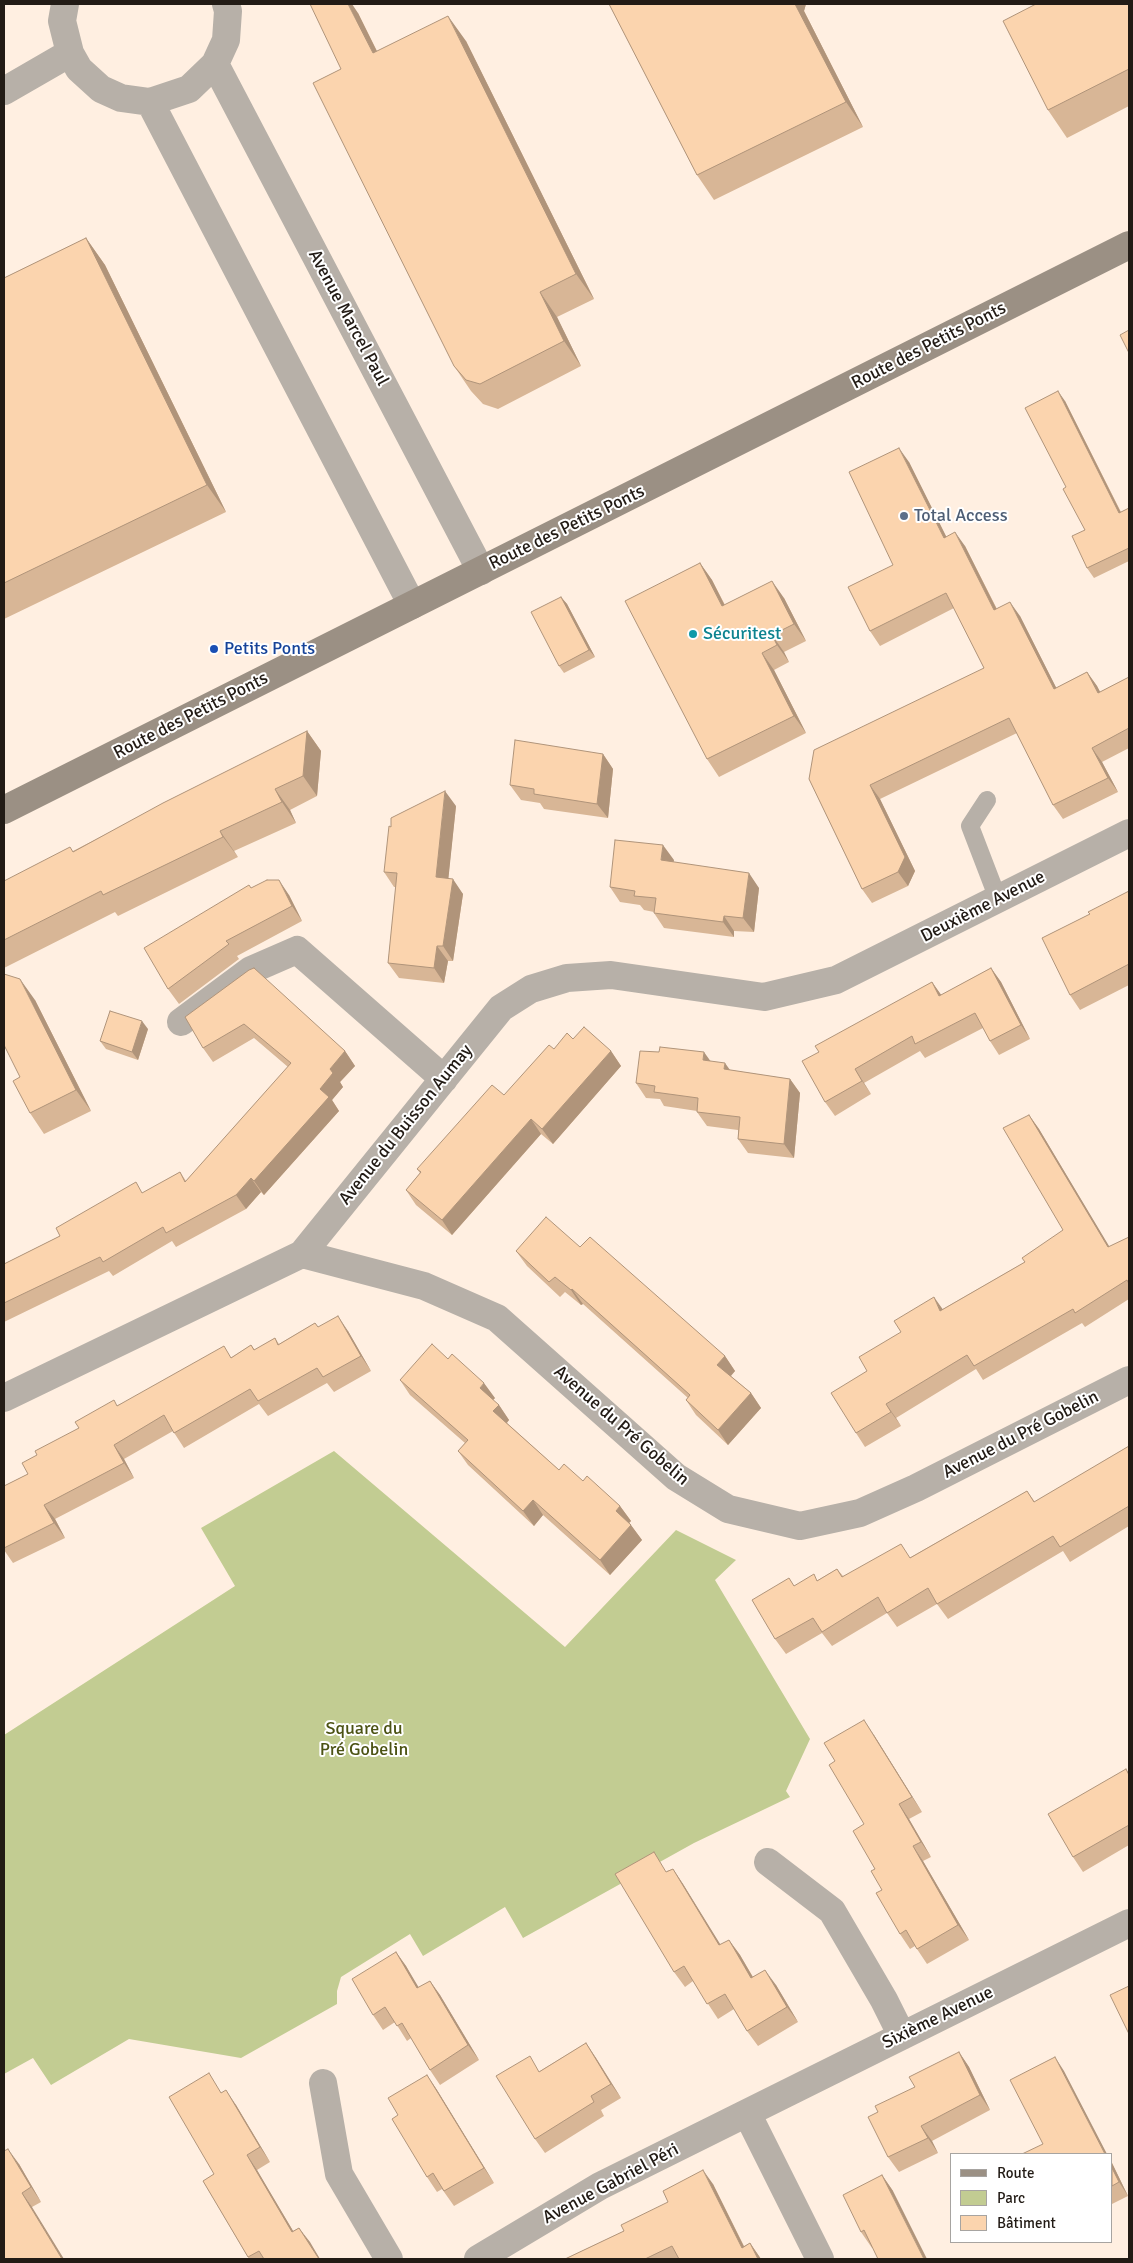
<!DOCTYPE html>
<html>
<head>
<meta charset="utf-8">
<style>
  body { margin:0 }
  #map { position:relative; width:1133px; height:2263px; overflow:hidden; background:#ffefe1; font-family:Signika,sans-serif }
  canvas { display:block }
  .frame { position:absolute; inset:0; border:5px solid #221b15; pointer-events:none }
  .legend { position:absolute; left:950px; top:2153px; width:162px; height:90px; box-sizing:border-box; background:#fff; border:1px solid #a7a4a1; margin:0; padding:6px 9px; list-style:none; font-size:15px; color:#221b15 }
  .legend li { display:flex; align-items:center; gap:10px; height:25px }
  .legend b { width:25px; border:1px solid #a7a4a1 }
</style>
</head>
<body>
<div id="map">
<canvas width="1133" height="2263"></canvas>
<div class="frame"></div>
<ul class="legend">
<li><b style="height:6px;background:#9b9084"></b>Route</li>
<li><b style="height:14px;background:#c2cc92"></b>Parc</li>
<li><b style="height:14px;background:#fbd4ae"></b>Bâtiment</li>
</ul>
</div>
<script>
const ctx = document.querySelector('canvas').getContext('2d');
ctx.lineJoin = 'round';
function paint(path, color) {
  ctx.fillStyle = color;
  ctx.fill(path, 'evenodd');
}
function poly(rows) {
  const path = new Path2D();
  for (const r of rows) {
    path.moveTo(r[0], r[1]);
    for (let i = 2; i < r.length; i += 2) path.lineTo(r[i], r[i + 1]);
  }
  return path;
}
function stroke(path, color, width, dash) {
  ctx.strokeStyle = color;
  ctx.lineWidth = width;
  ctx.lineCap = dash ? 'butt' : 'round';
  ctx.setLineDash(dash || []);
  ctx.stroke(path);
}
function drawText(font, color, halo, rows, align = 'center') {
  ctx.font = font + ' Signika,sans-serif';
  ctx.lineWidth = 4;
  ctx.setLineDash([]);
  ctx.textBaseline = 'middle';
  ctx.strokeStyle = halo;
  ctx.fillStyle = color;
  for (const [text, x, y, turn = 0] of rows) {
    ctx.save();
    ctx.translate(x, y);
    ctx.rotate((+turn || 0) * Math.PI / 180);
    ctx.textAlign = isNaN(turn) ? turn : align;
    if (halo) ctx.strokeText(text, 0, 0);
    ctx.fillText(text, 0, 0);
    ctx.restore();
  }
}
paint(poly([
  [334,1451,565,1647,676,1530,736,1560,715,1580,810,1739,786,1791,790,1797,694,1843,523,1938,505,1907,423,1956,410,1934,341,1977,337,1991,337,2004,241,2058,129,2039,51,2085,33,2058,4,2074,4,1735,235,1586,201,1528]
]), '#c2cc92');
stroke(poly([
  [987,800,970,826,998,899]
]), '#b7b0a8', 18);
stroke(poly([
  [65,4,62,21,70,53,79,69,101,89,121,98,150,102,189,89,215,64,226,40,228,11,226,4],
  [215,64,481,571],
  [4,91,70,53],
  [150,102,412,605],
  [181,1022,251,970,297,950,444,1079],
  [302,1254,424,1286,497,1318,676,1477,728,1509,800,1526,860,1513,916,1488,1129,1380],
  [4,1398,302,1254,501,1008,531,989,567,978,611,975,764,997,836,980,1129,833],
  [768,1862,832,1911,884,2000,902,2036],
  [323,2083,339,2174,389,2259],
  [747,2113,820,2259],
  [478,2259,600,2186,1129,1923]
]), '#b7b0a8', 28);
stroke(poly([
  [4,810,1129,245]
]), '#9b9084', 28);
paint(poly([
  [609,4,806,4,804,11,863,127,714,200,697,175],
  [1129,4,1129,106,1067,138,1048,110],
  [358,13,377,51,466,41,594,299,557,317,581,366,498,409,483,404,471,391,454,366,341,69],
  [86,238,105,265,226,512,4,619,4,278],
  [1065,401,1121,512,1129,508,1129,561,1094,578,1087,568,1085,530,1066,487],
  [909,462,946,537,965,546,997,609,1020,616,1056,688,1087,672,1097,686,1100,692,1129,677,1129,748,1102,762,1118,792,1063,819,1053,805,1017,733,880,799,915,871,908,886,872,903,862,889,809,779,984,668,954,608,880,646,870,631,893,565],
  [700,563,712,580,725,605,784,598,806,641,784,652,789,662,774,670,806,733,719,777,707,759],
  [561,597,567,604,595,657,564,673,559,666],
  [307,731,321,751,317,796,290,810,296,823,234,851,238,857,118,916,115,912,4,968,4,881,73,851],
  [603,754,613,769,608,818,544,809,540,803,521,800,510,785],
  [456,806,448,879,463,894,453,961,448,961,444,983,399,978,388,963,396,887,394,887,384,872],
  [674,860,673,862,759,888,754,932,734,931,734,937,664,928,654,913,654,912,644,910,640,905,620,902,610,887],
  [252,888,289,895,302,921,237,956,239,959,179,1004,168,989],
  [1129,891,1129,985,1080,1010,1070,995,1090,914],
  [991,968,1001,982,1030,1039,999,1055,990,1041,983,1028,925,1058,920,1051,864,1083,871,1094,835,1116,825,1102,819,1052,932,982,941,995],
  [249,970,345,1051,355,1066,340,1082,343,1087,332,1100,339,1111,264,1195,261,1192,246,1209,176,1247,172,1241,113,1276,109,1271,4,1322,4,1264,60,1236,143,1193,180,1172,186,1181,288,1067,254,1038,213,1062,203,1048],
  [35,1000,91,1111,44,1134,30,1113],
  [148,1029,138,1060,106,1049,100,1041],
  [573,1039,611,1051,621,1066,553,1144,541,1134,452,1235,416,1205,406,1190,420,1173,417,1169,504,1095,554,1049],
  [710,1061,730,1070,790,1079,800,1093,794,1158,748,1153,738,1139,738,1130,707,1126,697,1112,697,1111,664,1106,660,1099,646,1098,636,1083],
  [1029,1115,1039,1129,1109,1247,1129,1237,1129,1299,1085,1327,1082,1323,983,1380,976,1369,896,1418,901,1426,865,1447,856,1433,867,1371,943,1309,1025,1262,1063,1230],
  [580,1247,725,1356,735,1371,731,1376,751,1393,761,1408,728,1445,696,1415,686,1400,688,1398,583,1304,581,1305,565,1292,560,1297,527,1266,516,1251],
  [315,1323,318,1327,348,1331,371,1371,334,1392,327,1383,268,1416,259,1404,184,1448,173,1431,124,1459,134,1478,55,1519,65,1538,13,1563,4,1550,4,1486,28,1474,37,1455,79,1428,118,1405,232,1357,251,1345,255,1350,275,1338,279,1344],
  [400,1380,495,1398,493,1400,499,1405,509,1420,507,1423,559,1470,583,1481,620,1506,631,1521,629,1523,642,1540,610,1575,543,1515,534,1526,468,1465,458,1451,465,1443,410,1395],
  [1129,1446,1129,1526,1070,1562,1063,1551,948,1619,937,1604,897,1627,887,1613,832,1646,822,1633,786,1654,775,1639,789,1578,794,1586,818,1580,837,1569,843,1576,911,1557,1027,1491,1035,1502],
  [874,1735,922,1812,909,1819,931,1857,923,1861,969,1940,927,1964,915,1946,910,1949,900,1934,882,1890,875,1869,864,1824],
  [1126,1769,1129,1774,1129,1845,1083,1872,1073,1857],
  [673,1869,683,1884,720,1945,729,1940,740,1955,753,1977,776,1985,798,2022,758,2046,747,2031,734,2009,718,2019,693,1981,685,1987,674,1972,667,1871],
  [396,1952,406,1966,418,1988,430,1981,440,1995,479,2060,440,2085,430,2070,411,2038,407,2041,395,2022,383,2030,373,2015],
  [586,2043,596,2058,621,2098,601,2110,604,2116,545,2153,535,2139,540,2071],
  [959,2052,969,2067,990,2110,932,2141,938,2153,899,2172,888,2157,878,2112,915,2087],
  [427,2075,437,2090,494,2183,454,2206,442,2189,437,2192,427,2177,398,2115],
  [222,2092,236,2105,270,2162,257,2170,268,2189,293,2231,299,2228,320,2259,249,2259,203,2181,214,2174],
  [1112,2163,1128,2196,1112,2204],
  [19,2164,41,2202,32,2207,4,2259],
  [882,2175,893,2191,872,2248,861,2232],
  [713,2184,744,2246,750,2243,761,2259,565,2259,624,2231]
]), '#d8b696');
paint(poly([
  [348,4,352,4,358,13,390,78,373,53],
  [795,4,806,4,804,11,863,127,846,102],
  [448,16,466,41,594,299,576,274],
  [86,238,105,265,226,512,207,485],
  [540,292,557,317,581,366,564,341],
  [1058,391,1065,401,1126,523,1119,513],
  [899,448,909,462,954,552,944,538],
  [955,532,965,546,1004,624,994,610],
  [700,563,712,580,734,624,722,606],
  [772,581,784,598,806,641,794,624],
  [561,597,567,604,595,657,589,650],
  [1010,602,1020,616,1064,703,1054,689],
  [772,635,784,652,789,662,777,645],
  [762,653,774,670,806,733,794,716],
  [1087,672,1097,686,1108,707,1098,693],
  [307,731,321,751,317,796,303,776],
  [1092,748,1102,762,1118,792,1108,778],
  [603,754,613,769,608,818,597,804],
  [870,785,880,799,915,871,908,886,898,872],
  [275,789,290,810,296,823,282,802],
  [445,791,456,806,447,892,436,877],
  [220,831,234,851,238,857,223,837],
  [663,845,674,860,671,875,661,860],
  [749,873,759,888,754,932,743,918],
  [453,879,463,894,453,961,443,946],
  [279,880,289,895,302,921,292,906],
  [724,916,734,931,734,937,723,922],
  [437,946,448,961,444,983,434,968],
  [991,968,1001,982,1030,1039,1021,1025],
  [20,979,35,1000,91,1111,76,1090],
  [932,982,942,996,939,996],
  [142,1021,148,1029,138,1060,132,1052],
  [345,1051,355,1066,340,1082,343,1087,332,1100,339,1111,264,1195,254,1181,320,1089,330,1069],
  [611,1051,621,1066,553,1144,542,1129],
  [704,1052,714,1066,703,1060],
  [725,1063,735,1077,724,1069],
  [855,1069,864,1083,871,1094,862,1081],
  [790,1079,800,1093,794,1158,784,1144],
  [1029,1115,1039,1129,1118,1261,1108,1247],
  [531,1119,541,1134,452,1235,442,1220],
  [251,1178,261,1192,246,1209,236,1195],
  [572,1289,583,1304,581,1305,571,1290],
  [934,1297,944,1311,940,1311],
  [338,1316,348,1331,371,1371,361,1356],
  [725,1356,735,1371,728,1379,717,1365],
  [484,1383,495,1398,490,1403,480,1388],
  [751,1393,761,1408,728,1445,718,1430],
  [886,1404,896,1418,901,1426,891,1412],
  [499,1405,509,1420,504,1426,493,1411],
  [114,1445,124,1459,134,1478,124,1463],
  [533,1500,543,1515,534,1526,523,1511],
  [44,1505,55,1519,65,1538,54,1523],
  [620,1506,631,1521,626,1526,616,1511],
  [631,1525,642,1540,610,1575,600,1560],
  [864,1720,874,1735,922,1812,912,1797],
  [899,1804,909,1819,931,1857,921,1842],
  [913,1846,923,1861,969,1940,958,1925],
  [673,1869,683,1884,730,1960,719,1945],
  [729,1940,740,1955,762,1993,751,1978],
  [396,1952,406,1966,428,2003,417,1988],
  [765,1970,776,1985,798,2022,787,2007],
  [430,1981,440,1995,479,2060,468,2045],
  [586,2043,596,2058,621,2098,611,2084],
  [959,2052,969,2067,990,2110,980,2095],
  [1055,2057,1064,2071,1107,2154,1105,2154],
  [427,2075,437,2090,494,2183,484,2168],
  [226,2090,236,2105,270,2162,260,2147],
  [921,2126,932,2141,938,2153,928,2138],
  [8,2149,19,2164,41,2202,31,2187],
  [247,2155,257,2170,302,2246,292,2232],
  [1112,2163,1128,2196,1119,2182,1112,2168],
  [703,2170,713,2184,750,2259,742,2248],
  [882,2175,893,2191,927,2259,924,2259],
  [22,2193,32,2207,64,2259,62,2259],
  [299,2228,310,2242,320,2259,319,2259],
  [750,2243,761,2259,758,2259]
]), '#b0947a');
const building = poly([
  [310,4,348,4,373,53,448,16,576,274,540,292,564,341,480,384,466,380,454,366,313,83,341,69,310,4],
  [609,4,795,4,846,102,697,175,609,4],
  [1036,4,1129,4,1129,69,1048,110,1003,21,1036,4],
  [86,238,207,485,4,583,4,278,86,238],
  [1129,330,1129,353,1120,335,1129,330],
  [1058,391,1119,513,1129,508,1129,548,1087,568,1072,536,1085,530,1063,489,1066,487,1025,408,1058,391],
  [899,448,944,538,955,532,994,610,1010,602,1054,689,1087,672,1098,693,1129,677,1129,728,1092,748,1108,778,1053,805,1009,718,870,785,905,857,898,872,862,889,809,779,814,750,984,668,946,593,870,631,848,587,893,565,849,472,899,448],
  [700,563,722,606,772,581,794,624,772,635,777,645,762,653,794,716,707,759,625,601,700,563],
  [561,597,589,650,559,666,531,612,561,597],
  [307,731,303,776,275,789,282,802,220,831,223,837,103,895,101,891,4,940,4,881,70,847,73,852,163,803,307,731],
  [515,740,603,754,597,804,534,794,534,789,510,785,515,740],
  [445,791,436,877,453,879,443,946,437,946,434,968,388,963,397,873,384,872,389,826,391,827,391,818,445,791],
  [615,840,663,845,661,860,749,873,743,918,724,916,723,922,654,913,656,898,634,896,635,891,610,887,615,840],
  [267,880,279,880,292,906,226,941,229,944,168,989,144,948,249,885,251,888,267,880],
  [1129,891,1129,964,1070,995,1042,938,1090,914,1088,912,1129,891],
  [254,968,345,1051,330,1069,333,1073,320,1089,329,1097,254,1181,251,1178,236,1195,166,1233,163,1227,103,1262,100,1257,4,1303,4,1264,60,1236,56,1228,136,1182,142,1193,180,1172,185,1182,291,1063,244,1024,203,1048,185,1017,249,970,254,968],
  [991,968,1021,1025,990,1041,975,1013,915,1044,912,1036,855,1069,862,1081,825,1102,802,1061,819,1052,815,1046,932,982,939,996,991,968],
  [4,974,20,979,76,1090,30,1113,13,1081,20,1077,4,1045,4,974],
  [110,1011,142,1021,132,1052,100,1041,110,1011],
  [584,1027,611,1051,542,1129,531,1119,442,1220,406,1190,421,1172,417,1169,492,1085,504,1095,549,1045,554,1049,567,1033,573,1039,584,1027],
  [660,1047,704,1052,703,1060,725,1063,724,1069,790,1079,784,1144,738,1139,740,1117,697,1112,698,1098,654,1092,655,1086,636,1083,640,1051,659,1052,660,1047],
  [1029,1115,1108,1247,1129,1237,1129,1284,1127,1280,1075,1313,1073,1309,974,1366,967,1355,886,1404,891,1412,856,1433,831,1393,867,1371,859,1357,901,1332,894,1321,934,1297,940,1311,1025,1262,1022,1258,1063,1230,1003,1128,1029,1115],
  [546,1217,580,1247,590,1237,725,1356,717,1365,751,1393,718,1430,686,1400,690,1395,572,1289,571,1290,555,1277,549,1282,516,1251,546,1217],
  [338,1316,361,1356,323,1377,317,1368,258,1401,250,1389,174,1433,164,1415,114,1445,124,1463,44,1505,54,1523,4,1548,4,1486,28,1474,22,1463,37,1455,35,1451,79,1428,75,1422,114,1400,117,1406,224,1346,231,1358,251,1345,254,1350,275,1338,278,1345,315,1323,318,1327,338,1316],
  [432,1344,448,1359,452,1354,484,1383,480,1388,499,1405,493,1411,559,1470,564,1464,583,1481,587,1476,620,1506,616,1511,631,1525,600,1560,533,1500,523,1511,458,1451,468,1440,400,1380,432,1344],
  [1129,1446,1129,1506,1060,1547,1053,1536,937,1604,928,1588,887,1613,878,1597,822,1632,813,1618,775,1639,752,1600,789,1578,794,1586,814,1574,817,1581,837,1569,842,1577,901,1544,910,1558,1027,1491,1034,1502,1129,1446],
  [864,1720,912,1797,899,1804,921,1842,913,1846,958,1925,917,1949,906,1930,900,1934,876,1893,882,1890,871,1871,875,1869,853,1831,864,1824,829,1765,835,1761,824,1743,864,1720],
  [1126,1769,1129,1775,1129,1825,1073,1857,1048,1814,1126,1769],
  [654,1852,666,1872,673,1869,719,1945,729,1940,751,1978,765,1970,787,2007,747,2031,725,1994,707,2004,684,1966,674,1972,615,1874,654,1852],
  [396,1952,417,1988,430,1981,468,2045,430,2070,402,2023,397,2026,385,2007,373,2015,352,1979,396,1952],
  [1129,1986,1129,2034,1110,1995,1129,1986],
  [586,2043,611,2084,591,2096,594,2102,535,2139,496,2076,530,2056,539,2072,586,2043],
  [959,2052,980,2095,921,2126,928,2138,888,2157,868,2117,878,2112,875,2106,915,2087,909,2077,959,2052],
  [1055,2057,1105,2154,1022,2154,1043,2144,1010,2080,1055,2057],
  [209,2073,221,2093,226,2090,260,2147,247,2155,258,2174,292,2232,299,2228,319,2259,264,2259,259,2251,248,2257,203,2181,214,2174,169,2097,209,2073],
  [427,2075,484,2168,444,2191,433,2173,427,2177,392,2119,398,2115,388,2098,427,2075],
  [8,2149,31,2187,22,2193,62,2259,4,2259,4,2151,8,2149],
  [1112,2168,1119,2182,1112,2186,1112,2168],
  [703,2170,742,2248,750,2243,758,2259,679,2259,672,2246,645,2259,565,2259,624,2231,621,2225,668,2202,663,2191,703,2170],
  [882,2175,924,2259,878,2259,864,2230,861,2232,843,2195,882,2175]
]);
paint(building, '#fbd4ae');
stroke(building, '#b0947a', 1);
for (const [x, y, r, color] of [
  [904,516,5,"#5c6f8a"],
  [693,634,5,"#0f9aa8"],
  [214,649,5,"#1a4fb4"]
]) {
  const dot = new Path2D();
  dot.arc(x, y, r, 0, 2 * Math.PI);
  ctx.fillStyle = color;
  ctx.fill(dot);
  stroke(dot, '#fff', 2);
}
drawText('18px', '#221b15', '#fff', [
  ["Avenue Marcel Paul",348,318,62],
  ["Route des Petits Ponts",929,346,-27],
  ["Route des Petits Ponts",567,528,-26],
  ["Route des Petits Ponts",191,716,-27],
  ["Deuxième Avenue",983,907,-27],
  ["Avenue du Buisson Aumay",406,1125,-51],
  ["Avenue du Pré Gobelin",621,1426,41],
  ["Avenue du Pré Gobelin",1021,1435,-27],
  ["Sixième Avenue",938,2018,-26],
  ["Avenue Gabriel Péri",611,2184,-28]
]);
drawText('18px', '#4e5e75', '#fff', [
  ["Total Access",914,516]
], 'left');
drawText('18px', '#0d838f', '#fff', [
  ["Sécuritest",703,634]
], 'left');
drawText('18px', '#164399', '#fff', [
  ["Petits Ponts",224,649]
], 'left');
drawText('18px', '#4b5213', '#fff', [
  ["Square du",364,1729],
  ["Pré Gobelin",364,1750]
]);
</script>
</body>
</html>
